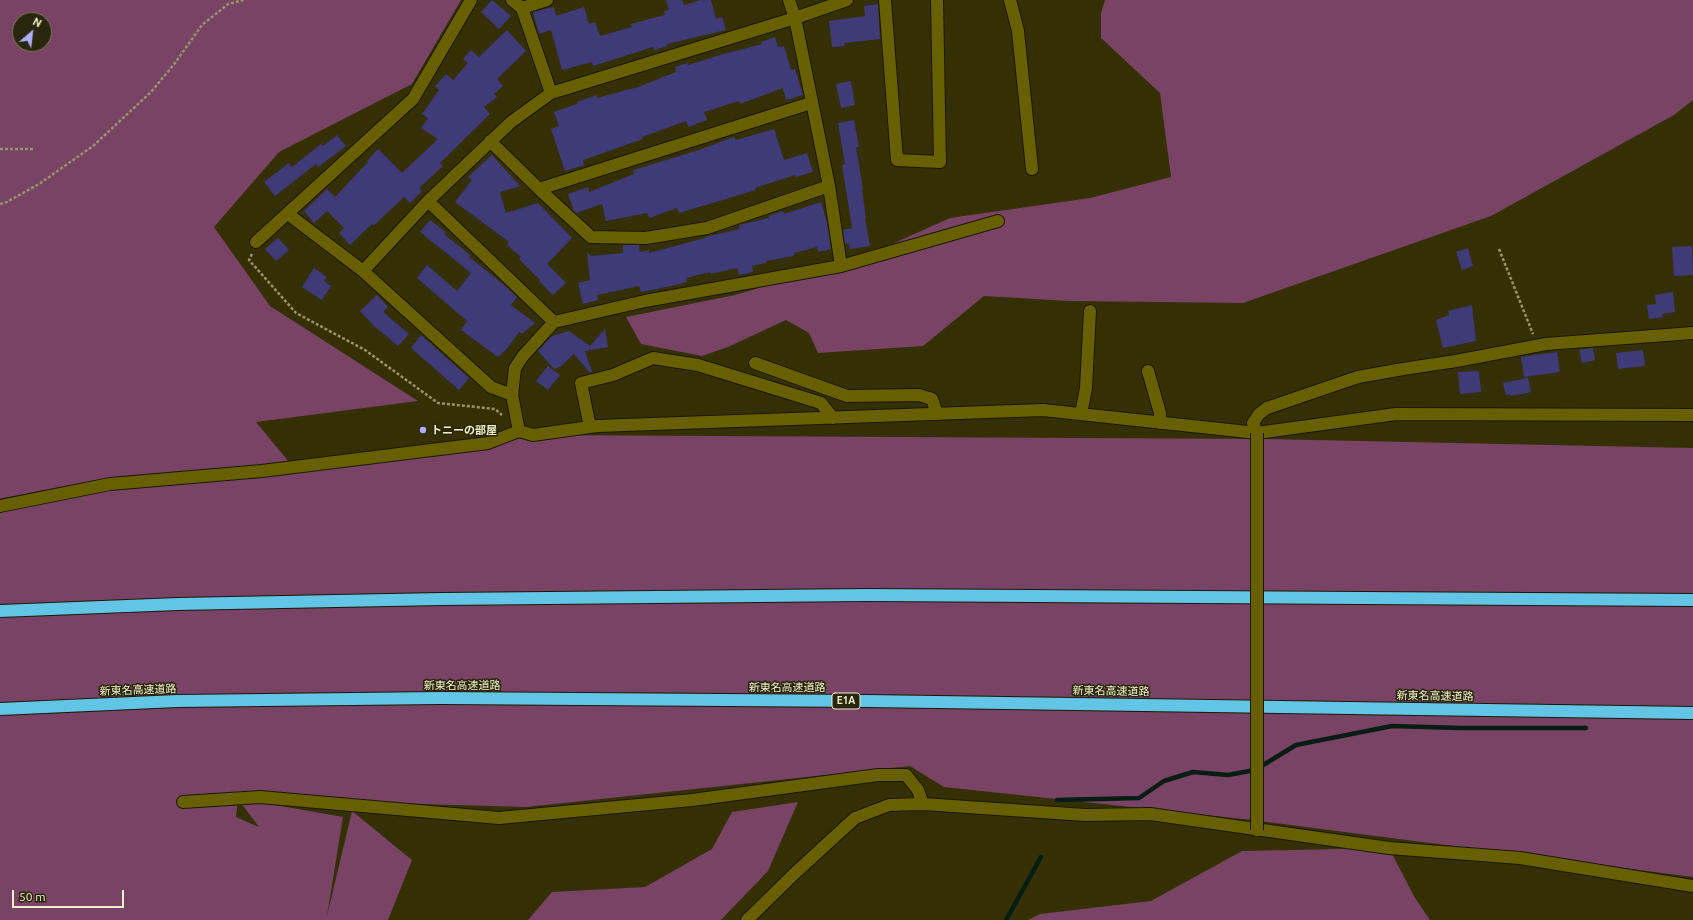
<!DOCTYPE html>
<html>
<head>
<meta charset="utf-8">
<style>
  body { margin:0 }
  #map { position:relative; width:1693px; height:920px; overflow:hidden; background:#353004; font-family:Ubuntu,sans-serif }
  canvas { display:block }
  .north { position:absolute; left:12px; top:12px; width:40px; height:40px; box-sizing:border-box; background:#29260d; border:1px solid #7a7758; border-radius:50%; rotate:28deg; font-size:11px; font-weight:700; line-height:16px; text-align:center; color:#f3f0c9 }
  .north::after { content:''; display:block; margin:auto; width:14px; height:18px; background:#aeaefb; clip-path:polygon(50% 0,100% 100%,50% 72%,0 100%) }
  .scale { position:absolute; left:12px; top:890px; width:112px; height:18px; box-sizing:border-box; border:2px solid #f3f0c9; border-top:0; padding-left:5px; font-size:12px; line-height:14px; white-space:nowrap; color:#f3f0c9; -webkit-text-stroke:3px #29260d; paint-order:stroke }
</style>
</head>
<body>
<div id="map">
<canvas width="1693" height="920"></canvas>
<div class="north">N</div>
<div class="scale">50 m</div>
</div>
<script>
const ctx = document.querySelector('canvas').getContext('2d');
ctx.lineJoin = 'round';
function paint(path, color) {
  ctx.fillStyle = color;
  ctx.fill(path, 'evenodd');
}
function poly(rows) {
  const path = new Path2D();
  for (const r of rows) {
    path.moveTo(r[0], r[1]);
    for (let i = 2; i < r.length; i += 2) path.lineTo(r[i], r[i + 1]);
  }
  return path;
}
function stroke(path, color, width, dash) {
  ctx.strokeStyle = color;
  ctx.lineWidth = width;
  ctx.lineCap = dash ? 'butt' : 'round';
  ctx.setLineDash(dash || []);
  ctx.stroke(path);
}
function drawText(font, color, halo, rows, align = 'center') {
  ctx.font = font + ' Ubuntu,"Noto Sans JP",sans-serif';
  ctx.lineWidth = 3;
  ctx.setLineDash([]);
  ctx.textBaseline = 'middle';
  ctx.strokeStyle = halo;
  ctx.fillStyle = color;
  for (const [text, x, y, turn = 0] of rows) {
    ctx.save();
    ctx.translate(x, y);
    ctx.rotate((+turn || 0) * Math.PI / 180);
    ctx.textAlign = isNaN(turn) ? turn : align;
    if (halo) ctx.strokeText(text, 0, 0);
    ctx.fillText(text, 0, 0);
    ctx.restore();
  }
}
paint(poly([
  [0,0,461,0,412,84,279,152,214,227,270,306,418,401,256,422,293,467,533,435,1266,439,1693,448,1693,877,1252,820,944,787,910,766,526,807,242,799,343,817,327,916,352,811,412,860,388,920,0,920],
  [20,20,44,20,44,44,20,44],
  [238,799,259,827,236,817],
  [1105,0,1693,0,1693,100,1674,115,1491,216,1243,303,1069,301,984,296,923,346,818,353,809,333,786,320,728,347,702,356,641,344,626,317,735,295,863,257,950,218,1090,198,1171,177,1160,93,1101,38,1101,13],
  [798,802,768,871,721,920,528,920,552,892,645,887,712,849,732,812],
  [1389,848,1415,898,1430,920,1028,920,1040,914,1151,901,1242,851]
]), '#784364');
stroke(poly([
  [1057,800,1139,798,1164,781,1193,772,1228,775,1255,770,1296,745,1392,726,1461,728,1586,728],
  [1006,920,1041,857]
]), '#061d13', 4.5);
paint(poly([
  [492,0,511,16,499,29,481,12],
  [666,0,682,0,684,5,701,0,711,0,716,19,722,17,726,30,667,44,668,46,654,50,653,47,593,66,592,62,562,70,551,30,539,34,533,12,554,7,556,16,584,7,589,24,595,22,600,36,632,27,631,24,665,15,664,11,669,10],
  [878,4,880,39,844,43,845,46,832,47,829,21,865,16,864,6],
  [507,30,526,51,497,79,503,86,494,94,497,97,484,107,490,114,440,163,443,166,419,188,422,191,410,203,404,197,374,225,372,224,350,245,339,233,344,228,327,211,314,223,304,211,327,189,335,197,368,162,367,161,378,149,402,173,438,139,421,128,428,118,422,114,439,90,435,86,446,74,453,80,468,63,463,59,471,50,479,57],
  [775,37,778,47,784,46,791,70,795,69,803,95,786,100,783,88,740,104,739,101,704,112,707,120,688,127,686,121,642,137,643,139,583,160,584,165,565,171,551,129,559,126,554,112,577,104,577,102,596,95,597,98,638,87,676,72,675,67,688,63,688,65,720,55,762,44,761,42],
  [851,81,855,105,841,108,836,84],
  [854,120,859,147,856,147,863,189,862,189,866,218,865,218,870,246,850,249,849,243,845,244,843,230,852,228,842,165,845,164,838,123],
  [774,129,784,160,807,153,813,172,796,177,795,175,755,188,756,190,679,213,677,208,649,218,647,213,606,221,602,204,576,213,574,211,568,194,588,187,589,192,634,174,633,170,696,151,734,137,736,140],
  [337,135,346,146,318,167,316,164,275,196,264,182,289,163,292,167,321,144,323,146],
  [492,155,520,186,500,192,506,213,538,203,572,238,547,264,566,283,553,295,539,281,540,280,519,259,521,257,507,245,509,242,455,202,472,180,468,177],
  [821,202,827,223,831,249,818,252,817,247,794,253,794,256,766,261,766,263,752,266,753,272,739,275,737,268,711,274,710,272,686,278,687,282,671,286,641,292,639,286,597,295,598,300,583,304,578,283,590,280,587,252,591,256,623,253,623,245,639,245,640,252,649,250,649,253,705,238,705,237,740,229,739,225,769,218,768,216,783,211,784,214],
  [430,220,446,232,444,234,470,255,469,257,503,284,517,297,511,305,535,323,522,334,519,332,506,350,498,357,461,330,467,321,417,278,427,265,457,291,471,273,420,232],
  [278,238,289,250,276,261,265,249],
  [1692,246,1693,275,1674,276,1672,247],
  [1468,248,1473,266,1462,270,1456,252],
  [314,268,327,277,324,281,331,286,322,300,302,287],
  [1673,292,1675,312,1662,314,1663,317,1649,319,1647,305,1656,304,1655,295],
  [377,295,388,307,383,312,409,334,398,346,374,326,360,311],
  [1472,305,1476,341,1443,348,1436,320,1449,315,1448,311],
  [605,329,608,347,585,351,592,372,590,373,574,354,561,366,554,369,538,351,552,336,569,331,590,346],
  [421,335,469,378,459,390,411,348],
  [1593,348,1595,360,1582,363,1579,350],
  [1643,350,1645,366,1618,369,1616,353],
  [1557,352,1560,372,1524,377,1521,357],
  [548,366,560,375,548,390,536,381],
  [1479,371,1481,392,1460,394,1458,372],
  [1528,378,1531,392,1511,396,1510,394,1506,395,1503,383]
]), '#3e3b78');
const minor = poly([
  [512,0,522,8,551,93],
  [885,0,897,160,940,162,937,0],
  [1010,0,1018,31,1032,169],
  [522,8,547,0],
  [490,141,539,189,811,103],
  [539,189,591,237,646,238,707,228,829,186],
  [428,201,554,322],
  [288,214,363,271,491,387,512,395],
  [256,242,413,99,471,0],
  [841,266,998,221],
  [363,271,428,201,511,122,551,93,795,18,847,0],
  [755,363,847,396,919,395,932,399,937,414],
  [1148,371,1160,413,1160,423],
  [1081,414,1086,388,1090,311],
  [590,427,581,383,613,375,653,358,698,365,821,403,833,418],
  [519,431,512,395,515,368,523,356,554,322,645,301,841,266,829,186,795,18,789,0],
  [1257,433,1253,423,1259,414,1267,408,1358,377,1403,369,1456,361,1546,344,1693,333],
  [0,506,110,484,262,471,488,443,519,431,533,435,597,426,1043,410,1257,433,1396,414,1693,415],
  [183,802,260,797,499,818,692,800,878,775,906,775,918,790,923,804],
  [747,920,794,874,855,818,889,805,923,804,1085,815,1150,814,1389,848,1520,858,1693,886]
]);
const highway = poly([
  [0,611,178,604,442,599,867,595,1693,600],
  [0,709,177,701,440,698,867,701,1693,713]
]);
stroke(minor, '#1b1801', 14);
stroke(highway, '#1b1801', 14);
stroke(poly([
  [0,149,34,149],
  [0,204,7,202,39,184,93,146,151,92,175,63,202,25,228,4,244,0],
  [1499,249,1533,334],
  [252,254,249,260,296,313,365,350,438,403,495,409,502,415]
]), '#98946b', 2.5, [3, 2]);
stroke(minor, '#685f00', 12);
stroke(highway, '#63c5e6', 12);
const minorBridge = poly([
  [1257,830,1257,433]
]);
stroke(minorBridge, '#1b1801', 14, []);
stroke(minorBridge, '#685f00', 12);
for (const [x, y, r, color] of [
  [423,430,4,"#aeaefb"]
]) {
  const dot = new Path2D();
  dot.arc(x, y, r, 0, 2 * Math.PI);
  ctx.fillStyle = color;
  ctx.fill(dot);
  stroke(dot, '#29260d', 1.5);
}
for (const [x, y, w] of [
  [846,701,28]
]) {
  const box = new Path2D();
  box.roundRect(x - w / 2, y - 8, w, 16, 3);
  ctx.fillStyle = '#29260d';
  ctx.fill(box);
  stroke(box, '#f3f0c9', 1);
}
drawText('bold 10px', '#f3f0c9', null, [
  ["E1A",846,701]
]);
drawText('bold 11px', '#f3f0c9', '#29260d', [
  ["トニーの部屋",431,430]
], 'left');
drawText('11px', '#f3f0c9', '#29260d', [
  ["新東名高速道路",462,685],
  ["新東名高速道路",787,687],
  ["新東名高速道路",138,690,-2],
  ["新東名高速道路",1111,691,1],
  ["新東名高速道路",1435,696,1]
]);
</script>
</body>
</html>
